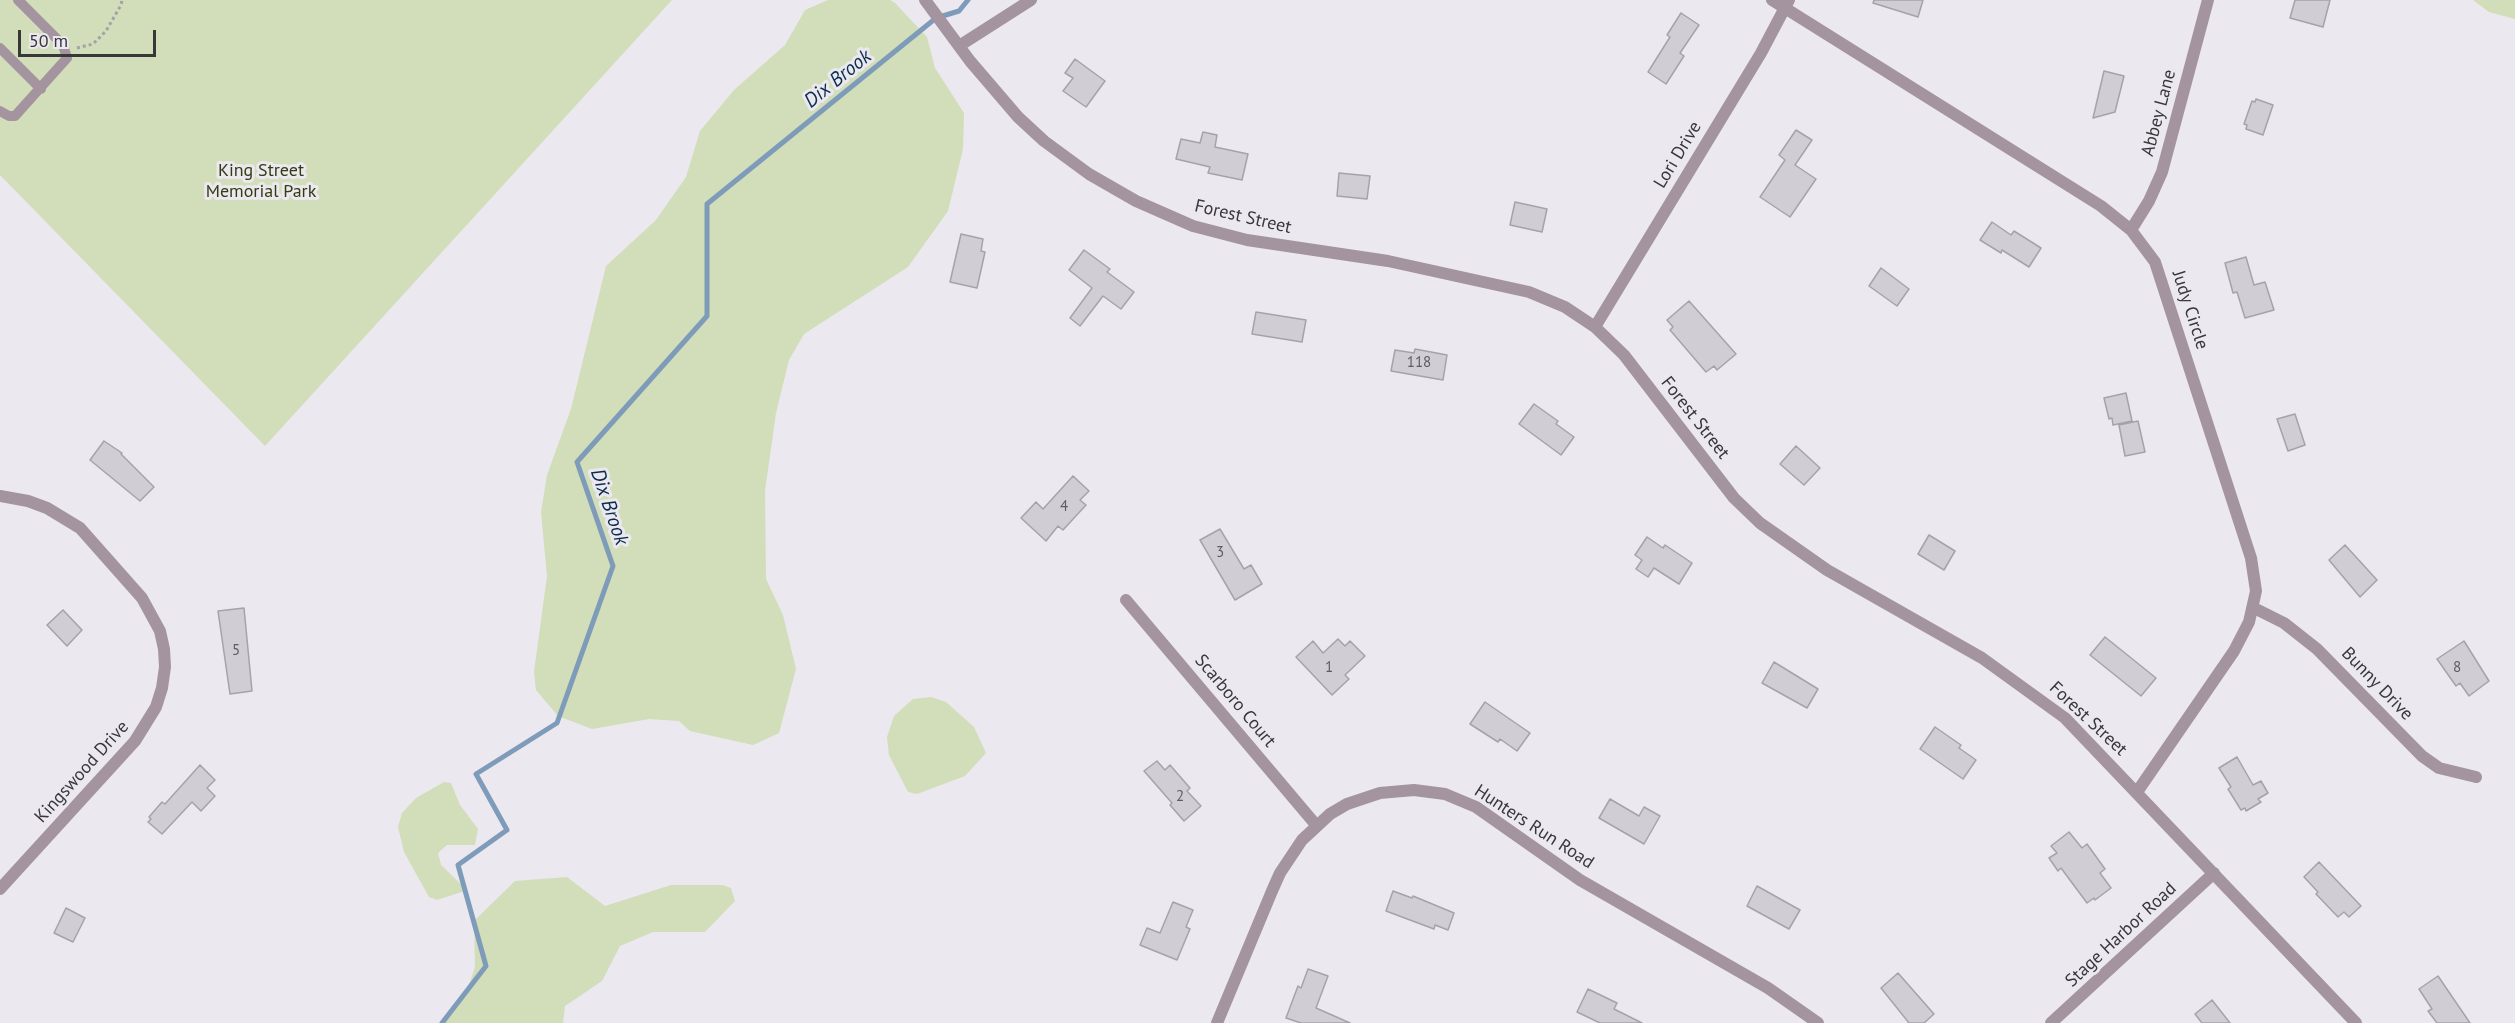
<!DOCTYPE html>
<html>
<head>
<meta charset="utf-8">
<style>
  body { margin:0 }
  #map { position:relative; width:2515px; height:1023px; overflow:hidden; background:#ebe8f0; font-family:"PT Sans",sans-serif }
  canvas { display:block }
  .scale { position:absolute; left:18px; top:30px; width:138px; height:27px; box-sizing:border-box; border:3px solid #38373a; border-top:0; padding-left:8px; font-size:18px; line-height:21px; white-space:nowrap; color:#38373a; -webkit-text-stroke:4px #ebe8f0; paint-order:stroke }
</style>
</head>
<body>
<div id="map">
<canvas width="2515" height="1023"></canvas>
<div class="scale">50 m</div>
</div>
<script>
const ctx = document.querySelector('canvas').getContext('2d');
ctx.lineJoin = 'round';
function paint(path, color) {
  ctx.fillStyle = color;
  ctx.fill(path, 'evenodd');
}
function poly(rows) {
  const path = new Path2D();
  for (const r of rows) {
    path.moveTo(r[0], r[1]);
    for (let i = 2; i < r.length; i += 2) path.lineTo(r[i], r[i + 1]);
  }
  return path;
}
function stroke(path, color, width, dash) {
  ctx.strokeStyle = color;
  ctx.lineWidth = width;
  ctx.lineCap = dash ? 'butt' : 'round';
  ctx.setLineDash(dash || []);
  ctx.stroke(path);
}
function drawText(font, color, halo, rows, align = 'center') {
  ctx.font = font + ' "PT Sans",sans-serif';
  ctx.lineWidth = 6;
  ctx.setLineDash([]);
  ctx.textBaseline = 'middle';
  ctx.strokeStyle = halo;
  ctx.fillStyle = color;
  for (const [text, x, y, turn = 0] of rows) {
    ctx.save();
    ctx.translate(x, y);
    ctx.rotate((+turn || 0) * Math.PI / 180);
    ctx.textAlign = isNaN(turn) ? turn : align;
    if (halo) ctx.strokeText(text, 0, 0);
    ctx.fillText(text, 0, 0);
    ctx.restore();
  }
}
paint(poly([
  [0,0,672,0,265,446,0,175],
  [828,0,890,0,895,3,927,37,935,68,964,113,963,149,948,211,908,267,804,334,789,360,776,413,765,491,766,579,783,615,796,669,779,733,753,745,690,731,679,721,649,719,592,729,558,716,536,690,534,672,547,576,541,512,547,475,571,409,606,266,656,220,686,177,700,131,734,90,785,45,805,10],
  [2473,0,2515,0,2515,19,2489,12],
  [931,697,946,702,974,727,986,753,965,776,917,794,908,792,889,755,887,737,894,716,913,699],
  [444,782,451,783,460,805,478,829,475,845,447,845,438,853,441,865,466,889,465,891,437,900,429,897,404,852,398,827,402,813,416,798],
  [567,877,605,906,671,885,722,885,731,888,735,901,705,932,653,932,620,946,602,981,565,1006,563,1023,444,1023,467,991,475,967,474,921,515,881]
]), '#d2ddb9');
stroke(poly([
  [442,1023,486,966,458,865,507,830,476,774,557,723,613,566,577,462,707,316,707,204,936,18,959,11,968,0]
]), '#7e9cba', 5);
const building = poly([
  [1874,0,1923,0,1918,17,1873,3,1874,0],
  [2295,0,2330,0,2323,27,2290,18,2295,0],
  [1681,13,1699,25,1680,53,1684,56,1666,84,1648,72,1670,37,1667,35,1681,13],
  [1075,59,1105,81,1086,107,1063,91,1073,78,1065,73,1075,59],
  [2104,71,2124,76,2115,112,2093,118,2104,71],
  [2256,99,2273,105,2263,135,2246,129,2247,125,2244,124,2252,101,2255,102,2256,99],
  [1796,130,1812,140,1795,165,1816,179,1790,217,1760,197,1785,160,1779,155,1796,130],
  [1203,132,1217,135,1215,147,1248,154,1242,180,1208,173,1210,167,1176,159,1181,139,1200,143,1203,132],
  [1339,173,1370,176,1367,199,1337,196,1339,173],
  [1515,202,1547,209,1542,232,1510,225,1515,202],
  [1992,222,2011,235,2014,231,2041,248,2029,267,2002,250,2001,253,1980,240,1992,222],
  [961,234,983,239,981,251,985,252,977,288,950,282,961,234],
  [1084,250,1110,269,1107,272,1134,292,1121,309,1103,296,1080,326,1070,318,1092,288,1069,270,1084,250],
  [2246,257,2254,285,2265,282,2274,310,2245,318,2237,292,2233,293,2225,263,2246,257],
  [1881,268,1909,289,1897,306,1869,286,1881,268],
  [1689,301,1736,354,1717,370,1714,366,1706,372,1670,330,1673,327,1667,320,1689,301],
  [1256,312,1306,320,1302,342,1252,334,1256,312],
  [1415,349,1447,355,1443,380,1391,371,1395,350,1414,353,1415,349],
  [2126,393,2132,421,2113,425,2112,418,2109,419,2104,398,2126,393],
  [1534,404,1558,421,1556,424,1574,437,1561,455,1519,424,1534,404],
  [2295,414,2305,445,2288,451,2277,419,2295,414],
  [2138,421,2145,452,2125,456,2119,425,2138,421],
  [104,441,122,453,121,454,154,487,140,501,90,460,104,441],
  [1796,446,1820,468,1804,485,1780,464,1796,446],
  [1073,476,1089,491,1080,500,1086,505,1063,530,1058,526,1046,541,1021,518,1036,502,1043,509,1073,476],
  [1220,529,1244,569,1251,565,1262,584,1235,600,1200,540,1220,529],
  [1929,535,1955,551,1944,570,1918,554,1929,535],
  [1647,537,1663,548,1665,545,1692,563,1679,584,1654,568,1648,577,1636,569,1642,560,1635,555,1647,537],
  [2345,545,2377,580,2360,597,2329,560,2345,545],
  [244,608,252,691,230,694,218,611,244,608],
  [63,610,82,630,67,646,47,625,63,610],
  [2105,637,2156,678,2141,696,2090,655,2105,637],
  [1338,639,1345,646,1350,641,1365,656,1345,675,1349,679,1332,695,1296,657,1313,641,1323,653,1338,639],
  [2464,641,2489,681,2469,696,2460,683,2456,686,2437,659,2464,641],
  [1774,662,1818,689,1807,708,1762,683,1774,662],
  [1485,702,1530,733,1517,751,1500,739,1498,742,1470,724,1485,702],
  [1935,727,1961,745,1959,748,1976,760,1963,779,1920,749,1935,727],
  [2237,757,2253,785,2261,781,2268,793,2258,799,2261,802,2246,811,2245,808,2241,810,2228,789,2231,787,2219,768,2237,757],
  [1157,761,1165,770,1170,765,1190,788,1187,791,1201,806,1184,821,1170,805,1172,803,1144,771,1157,761],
  [200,765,215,780,207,788,215,796,201,811,192,802,162,834,148,822,151,819,149,817,162,802,165,804,200,765],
  [1610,799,1639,816,1644,807,1660,816,1644,844,1599,818,1610,799],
  [2069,832,2082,848,2087,844,2105,869,2100,873,2111,888,2095,900,2094,898,2087,903,2061,868,2058,871,2049,858,2057,853,2051,846,2069,832],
  [2319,862,2361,906,2349,917,2344,912,2338,917,2316,894,2318,892,2304,877,2319,862],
  [1757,886,1800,910,1789,929,1747,906,1757,886],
  [1393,891,1412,898,1413,896,1454,913,1448,930,1435,925,1434,929,1386,911,1393,891],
  [1173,902,1193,910,1186,927,1190,929,1177,960,1140,945,1147,928,1160,933,1173,902],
  [66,908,85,918,73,942,54,933,66,908],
  [1308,969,1328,976,1316,1008,1350,1023,1301,1023,1286,1018,1298,986,1301,988,1308,969],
  [1898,973,1934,1014,1924,1023,1909,1023,1881,988,1898,973],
  [2438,976,2470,1023,2437,1023,2428,1011,2432,1009,2419,989,2438,976],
  [1588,989,1617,1003,1614,1009,1642,1023,1600,1023,1577,1012,1588,989],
  [2212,1000,2230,1023,2202,1023,2195,1014,2212,1000]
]);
paint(building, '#d0cdd5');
stroke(building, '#a5a3aa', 1.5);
stroke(poly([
  [77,48,93,44,106,31,121,5,122,0]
]), '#a4a2a8', 3, [3, 3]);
stroke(poly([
  [0,48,41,89],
  [0,111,9,116,15,116,67,58,63,45,18,0]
]), '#a4949f', 10);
stroke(poly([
  [925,0,970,61,1018,117,1044,141,1089,174,1136,201,1193,226,1247,240,1388,261,1529,292,1565,307,1595,327,1624,355,1734,498,1760,523,1827,570,1982,658,2065,718,2356,1023],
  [1772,0,2101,206,2131,230,2155,262,2251,558,2256,591,2249,622,2234,651,2137,792],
  [959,46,1031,0],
  [2131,230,2149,201,2162,172,2208,0],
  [1595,327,1761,53,1789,0],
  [0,496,28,501,47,508,80,528,142,598,160,631,164,649,165,667,162,688,156,707,135,741,0,889],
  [1126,600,1316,825],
  [2254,608,2284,623,2317,649,2422,756,2439,768,2476,777],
  [1217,1023,1272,891,1280,873,1302,840,1330,814,1347,804,1380,793,1414,790,1445,794,1476,807,1580,880,1768,988,1818,1023],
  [2051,1023,2214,873]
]), '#a4949f', 12);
drawText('15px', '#5e5c61', null, [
  ["118",1419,363],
  ["4",1064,507],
  ["3",1220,553],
  ["5",236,651],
  ["1",1329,668],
  ["8",2457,668],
  ["2",1180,797]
]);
drawText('18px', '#38373a', '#ebe8f0', [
  ["Abbey Lane",2159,113,-75],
  ["Lori Drive",1678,155,-59],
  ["Forest Street",1243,217,13],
  ["Judy Circle",2190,310,72],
  ["Forest Street",1695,418,52],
  ["Bunny Drive",2377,684,46],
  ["Scarboro Court",1235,701,50],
  ["Forest Street",2088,719,43],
  ["Kingswood Drive",82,772,-48],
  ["Hunters Run Road",1534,827,33],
  ["Stage Harbor Road",2121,935,-43]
]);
drawText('18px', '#323c0e', '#ebe8f0', [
  ["King Street",261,171],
  ["Memorial Park",261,192]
]);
drawText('italic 20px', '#0a2e4d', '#ebe8f0', [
  ["Dix Brook",838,79,-39],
  ["Dix Brook",609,507,71]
]);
</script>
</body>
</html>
